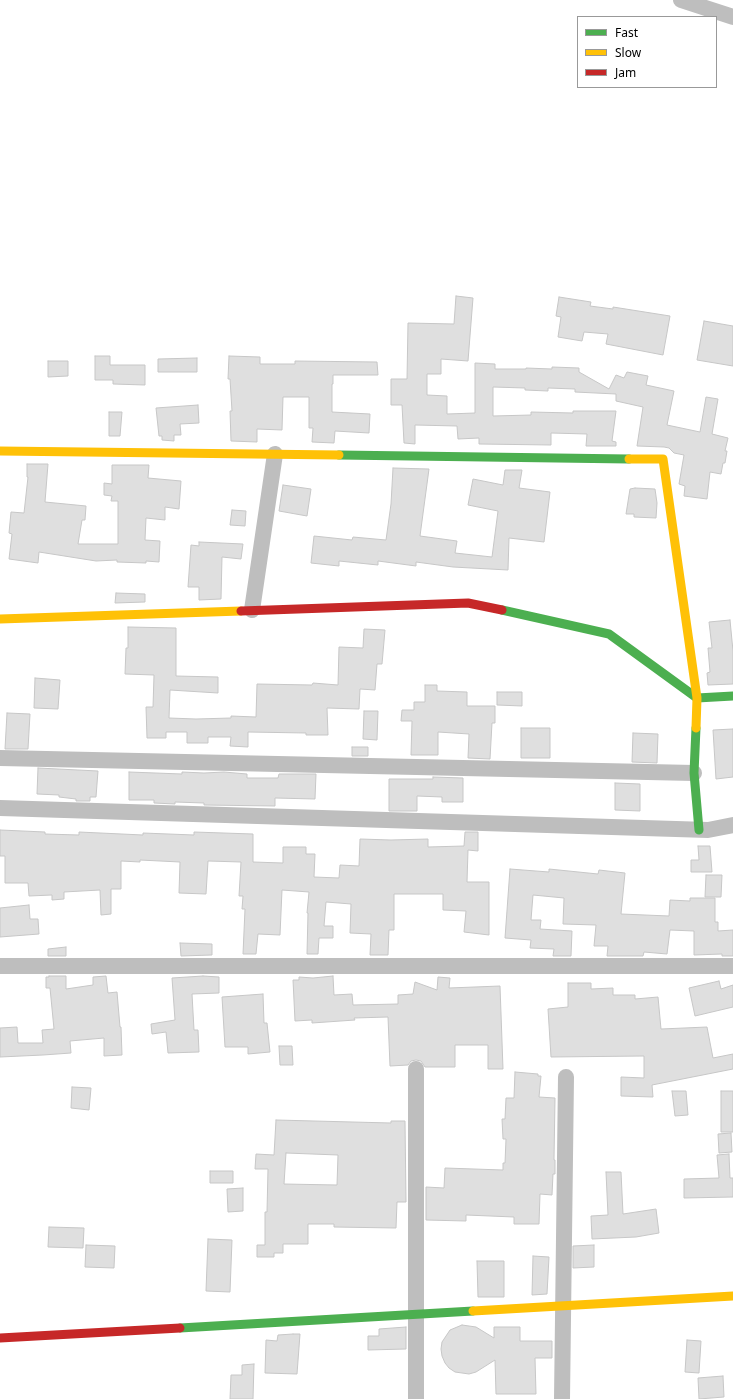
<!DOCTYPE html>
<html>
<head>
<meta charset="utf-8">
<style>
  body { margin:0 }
  #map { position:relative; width:733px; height:1399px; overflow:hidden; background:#fff; font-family:"Noto Sans",sans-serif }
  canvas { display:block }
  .legend { position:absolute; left:577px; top:16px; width:140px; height:72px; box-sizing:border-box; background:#fff; border:1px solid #999; margin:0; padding:5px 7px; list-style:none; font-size:12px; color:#000 }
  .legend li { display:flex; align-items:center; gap:8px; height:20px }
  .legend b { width:20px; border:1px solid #999 }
</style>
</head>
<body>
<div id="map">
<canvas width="733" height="1399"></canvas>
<ul class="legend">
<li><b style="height:5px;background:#4caf50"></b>Fast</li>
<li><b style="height:5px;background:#ffc107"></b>Slow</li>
<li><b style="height:5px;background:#c62828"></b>Jam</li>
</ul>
</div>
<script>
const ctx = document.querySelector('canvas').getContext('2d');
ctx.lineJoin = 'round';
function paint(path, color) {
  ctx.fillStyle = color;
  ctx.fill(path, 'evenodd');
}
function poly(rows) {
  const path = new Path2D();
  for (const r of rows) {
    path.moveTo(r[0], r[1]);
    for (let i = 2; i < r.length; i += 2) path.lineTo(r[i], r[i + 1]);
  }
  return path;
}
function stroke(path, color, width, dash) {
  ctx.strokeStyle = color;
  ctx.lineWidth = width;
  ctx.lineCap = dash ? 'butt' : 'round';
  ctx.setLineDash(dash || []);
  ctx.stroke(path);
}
const building = poly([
  [456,296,473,298,468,361,441,359,441,374,427,374,427,395,447,396,447,414,475,413,475,363,495,364,495,369,526,369,526,368,552,369,552,367,579,368,579,372,609,389,616,375,624,378,627,372,648,376,646,385,674,391,667,425,700,432,706,397,718,399,712,434,728,438,725,451,727,451,725,463,723,463,721,474,710,472,707,499,684,496,685,486,679,484,684,455,674,453,669,448,664,447,637,446,643,407,616,401,616,394,575,392,575,389,548,388,548,391,525,390,525,388,493,387,493,416,531,415,531,412,573,413,573,411,616,411,612,441,616,442,616,446,586,446,587,434,551,433,551,445,479,444,479,438,458,439,457,426,415,425,415,444,404,443,402,405,391,405,391,379,407,379,408,323,454,324,456,296],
  [559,297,591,302,590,306,613,309,613,307,670,316,663,355,606,344,608,334,584,332,582,341,558,337,561,317,556,316,559,297],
  [704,321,733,326,733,366,697,360,704,321],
  [95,356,110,356,110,365,145,365,145,385,113,384,113,380,95,380,95,356],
  [229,356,260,357,260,364,295,364,295,361,377,362,378,375,333,375,333,384,332,384,332,412,370,414,369,433,335,431,334,443,312,442,313,428,309,428,309,397,283,397,282,430,257,429,257,442,231,441,230,411,232,411,230,379,228,379,229,356],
  [197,358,197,372,158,372,158,359,197,358],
  [48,361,68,361,68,376,48,377,48,361],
  [198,405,199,423,180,424,181,435,174,435,174,441,162,440,162,436,159,436,156,408,198,405],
  [109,412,122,412,120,436,109,436,109,412],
  [27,464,48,464,45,502,86,506,85,520,82,520,78,544,118,544,118,501,111,501,112,496,104,495,104,483,112,484,112,465,149,465,148,478,181,481,179,509,165,507,165,520,146,518,145,540,160,541,159,562,146,561,146,563,117,562,117,560,96,561,39,552,38,563,9,559,12,534,9,533,11,512,24,513,28,477,27,477,27,464],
  [393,468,429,469,420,536,457,541,455,553,492,557,498,511,468,505,473,479,503,485,505,470,522,470,519,488,550,492,544,542,509,538,508,570,453,567,416,562,416,566,378,561,378,565,339,561,339,566,311,563,314,536,352,540,353,537,386,540,391,504,393,468],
  [283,485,311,489,307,516,279,511,283,485],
  [635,488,655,489,657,503,656,518,634,517,634,514,626,514,630,489,635,488],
  [232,510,246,511,245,526,230,525,232,510],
  [199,542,243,544,241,559,222,557,221,599,199,600,199,587,188,587,191,545,199,546,199,542],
  [116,593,145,594,145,602,115,603,116,593],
  [730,620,733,651,733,684,708,685,707,673,710,672,708,648,712,648,709,622,730,620],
  [128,627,176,628,176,676,218,677,218,693,170,690,169,718,196,719,231,718,231,716,256,717,257,684,312,685,313,683,338,685,339,647,363,648,364,629,385,630,382,664,377,664,375,690,360,689,359,709,327,708,328,735,306,735,306,733,248,732,248,747,230,746,231,737,208,737,208,743,187,743,187,732,166,732,166,738,147,738,146,707,153,707,154,675,125,674,126,648,128,648,128,627],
  [35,678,60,680,58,709,34,708,35,678],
  [425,685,437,685,437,691,467,692,467,706,495,706,495,723,492,723,490,759,468,758,469,734,438,732,438,755,411,755,412,721,401,721,402,710,414,710,414,702,425,702,425,685],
  [497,692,522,692,522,706,497,705,497,692],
  [364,711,378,711,377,740,363,739,364,711],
  [7,713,30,714,28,749,5,749,7,713],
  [521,728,550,728,550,758,521,758,521,728],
  [733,729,733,777,716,779,713,730,733,729],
  [633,733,658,734,657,763,632,762,633,733],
  [352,747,368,747,368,756,352,756,352,747],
  [38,768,98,771,96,797,90,797,90,801,76,801,76,799,59,797,59,795,37,794,38,768],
  [129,772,182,774,182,772,204,773,224,772,247,774,247,778,278,778,279,774,316,774,315,799,275,798,275,806,204,805,204,803,175,802,175,804,154,803,154,800,129,800,129,772],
  [433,777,463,778,463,802,442,802,442,797,417,796,417,811,389,811,389,779,433,779,433,777],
  [615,783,640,784,640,811,615,810,615,783],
  [0,830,45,832,45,834,79,835,79,832,143,835,143,833,194,835,194,832,253,834,253,862,283,863,283,847,306,847,306,854,315,854,314,877,339,878,340,865,359,866,360,839,391,840,428,839,428,847,464,846,465,832,478,832,478,851,468,850,467,882,489,882,489,935,464,932,466,911,443,910,443,894,394,894,394,930,389,930,388,955,370,955,371,934,350,933,351,904,326,902,324,926,333,926,333,938,319,938,318,954,307,954,308,913,307,913,309,892,282,890,280,935,258,934,256,954,243,954,245,909,242,909,243,896,239,896,241,862,208,861,206,894,179,893,180,862,140,860,140,862,121,861,121,889,111,889,111,914,101,915,100,890,64,892,64,899,52,900,52,895,29,896,28,883,5,883,5,856,0,856,0,830],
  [698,846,710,846,712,872,691,872,691,860,699,860,698,846],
  [510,869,549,872,549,869,598,874,599,870,625,873,621,914,669,916,670,900,690,901,690,898,715,898,715,922,718,922,718,931,733,930,733,956,722,956,722,954,694,955,694,931,670,930,667,954,644,952,643,956,607,956,608,946,594,946,596,925,563,924,564,898,533,895,531,920,541,920,540,929,572,931,571,956,553,956,554,949,530,948,531,940,505,938,510,869],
  [706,875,722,875,721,897,705,897,706,875],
  [29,905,30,919,38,919,39,934,0,937,0,908,29,905],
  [180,943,212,944,212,955,181,956,180,943],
  [66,947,66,956,48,956,48,949,66,947],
  [49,976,66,976,66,989,93,985,93,977,106,976,108,993,117,992,120,1027,121,1027,122,1055,104,1056,104,1038,70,1041,71,1053,43,1055,0,1057,0,1028,17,1027,18,1043,43,1043,42,1030,54,1029,50,988,46,988,46,977,49,977,49,976],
  [203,976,219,977,219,993,192,994,194,1030,198,1030,199,1052,168,1053,166,1032,152,1034,151,1024,175,1020,172,978,203,976],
  [333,976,334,995,352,994,353,1005,398,1004,398,995,413,994,415,982,437,990,438,977,450,978,449,988,500,986,503,1069,488,1069,488,1045,455,1045,455,1067,425,1067,421,1061,416,1060,411,1061,408,1065,390,1066,388,1017,354,1018,355,1020,312,1023,312,1020,295,1021,293,980,299,980,299,977,313,978,333,976],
  [719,981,721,989,733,985,733,1007,695,1016,689,988,719,981],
  [568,983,591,983,591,989,613,988,613,995,635,995,635,999,658,997,661,1029,707,1027,713,1058,733,1054,733,1069,652,1085,653,1097,621,1096,621,1077,644,1078,644,1056,551,1057,548,1009,568,1007,568,983],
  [263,994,264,1023,267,1023,270,1052,248,1054,248,1047,225,1047,222,997,263,994],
  [279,1046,292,1046,293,1065,280,1065,279,1046],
  [515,1072,538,1074,538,1076,541,1076,539,1097,555,1098,554,1160,555,1160,555,1174,553,1174,552,1195,540,1194,539,1224,514,1224,514,1217,466,1215,466,1221,426,1220,426,1187,444,1188,445,1168,503,1170,503,1163,505,1163,506,1139,503,1139,502,1119,505,1119,506,1098,514,1098,515,1072],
  [72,1087,91,1088,89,1110,71,1108,72,1087],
  [672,1091,686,1091,688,1115,675,1116,672,1091],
  [721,1091,733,1091,733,1132,721,1132,721,1091],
  [276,1120,391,1123,391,1121,405,1121,406,1202,397,1202,396,1228,334,1227,334,1224,308,1224,308,1244,283,1244,283,1253,274,1253,274,1257,257,1257,257,1245,265,1245,265,1212,267,1212,268,1169,255,1169,256,1154,274,1155,276,1120],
  [286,1153,338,1155,337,1185,284,1184,286,1153],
  [731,1133,732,1152,719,1153,718,1134,731,1133],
  [729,1154,730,1178,733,1178,733,1197,684,1198,684,1179,719,1178,717,1155,729,1154],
  [210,1171,233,1171,233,1183,210,1183,210,1171],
  [606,1172,621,1172,623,1214,656,1209,659,1233,636,1237,592,1239,591,1216,608,1215,606,1172],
  [243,1188,243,1211,228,1212,227,1189,243,1188],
  [49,1227,84,1228,83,1248,48,1247,49,1227],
  [208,1239,232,1240,230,1292,206,1291,208,1239],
  [86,1245,115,1246,114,1268,85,1267,86,1245],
  [594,1245,594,1267,573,1268,573,1246,594,1245],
  [533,1256,549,1257,547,1294,532,1295,533,1256],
  [477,1261,504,1261,504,1297,478,1297,477,1261],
  [462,1325,476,1327,494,1338,494,1327,520,1327,520,1341,552,1341,552,1358,535,1358,536,1394,496,1394,495,1360,476,1372,469,1374,455,1372,449,1368,445,1363,442,1356,441,1349,442,1342,450,1330,462,1325],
  [406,1327,406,1349,368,1350,368,1336,379,1336,379,1329,406,1327],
  [293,1334,300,1334,297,1374,265,1373,266,1340,277,1341,278,1335,293,1334],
  [687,1340,701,1341,699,1373,685,1372,687,1340],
  [254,1364,253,1399,230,1399,231,1375,242,1375,242,1365,254,1364],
  [723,1376,724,1397,699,1399,698,1378,723,1376]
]);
paint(building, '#dfdfdf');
stroke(building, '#c7c7c7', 1);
stroke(poly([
  [681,0,733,17],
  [252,610,275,454],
  [0,758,694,773],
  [0,808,708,830,733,825],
  [0,966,733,966],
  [416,1399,416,1069],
  [562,1399,566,1077]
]), '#bebebe', 16);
stroke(poly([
  [339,455,629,459],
  [502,610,609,634,697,698,733,696],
  [696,728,694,773,699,830],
  [180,1328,473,1311]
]), '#4caf50', 9);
stroke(poly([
  [0,451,339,455],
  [629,459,663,459,697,698,696,728],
  [0,619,241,611],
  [473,1311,733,1296]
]), '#ffc107', 9);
stroke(poly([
  [241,611,468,603,502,610],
  [0,1338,180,1328]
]), '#c62828', 9);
</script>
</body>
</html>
